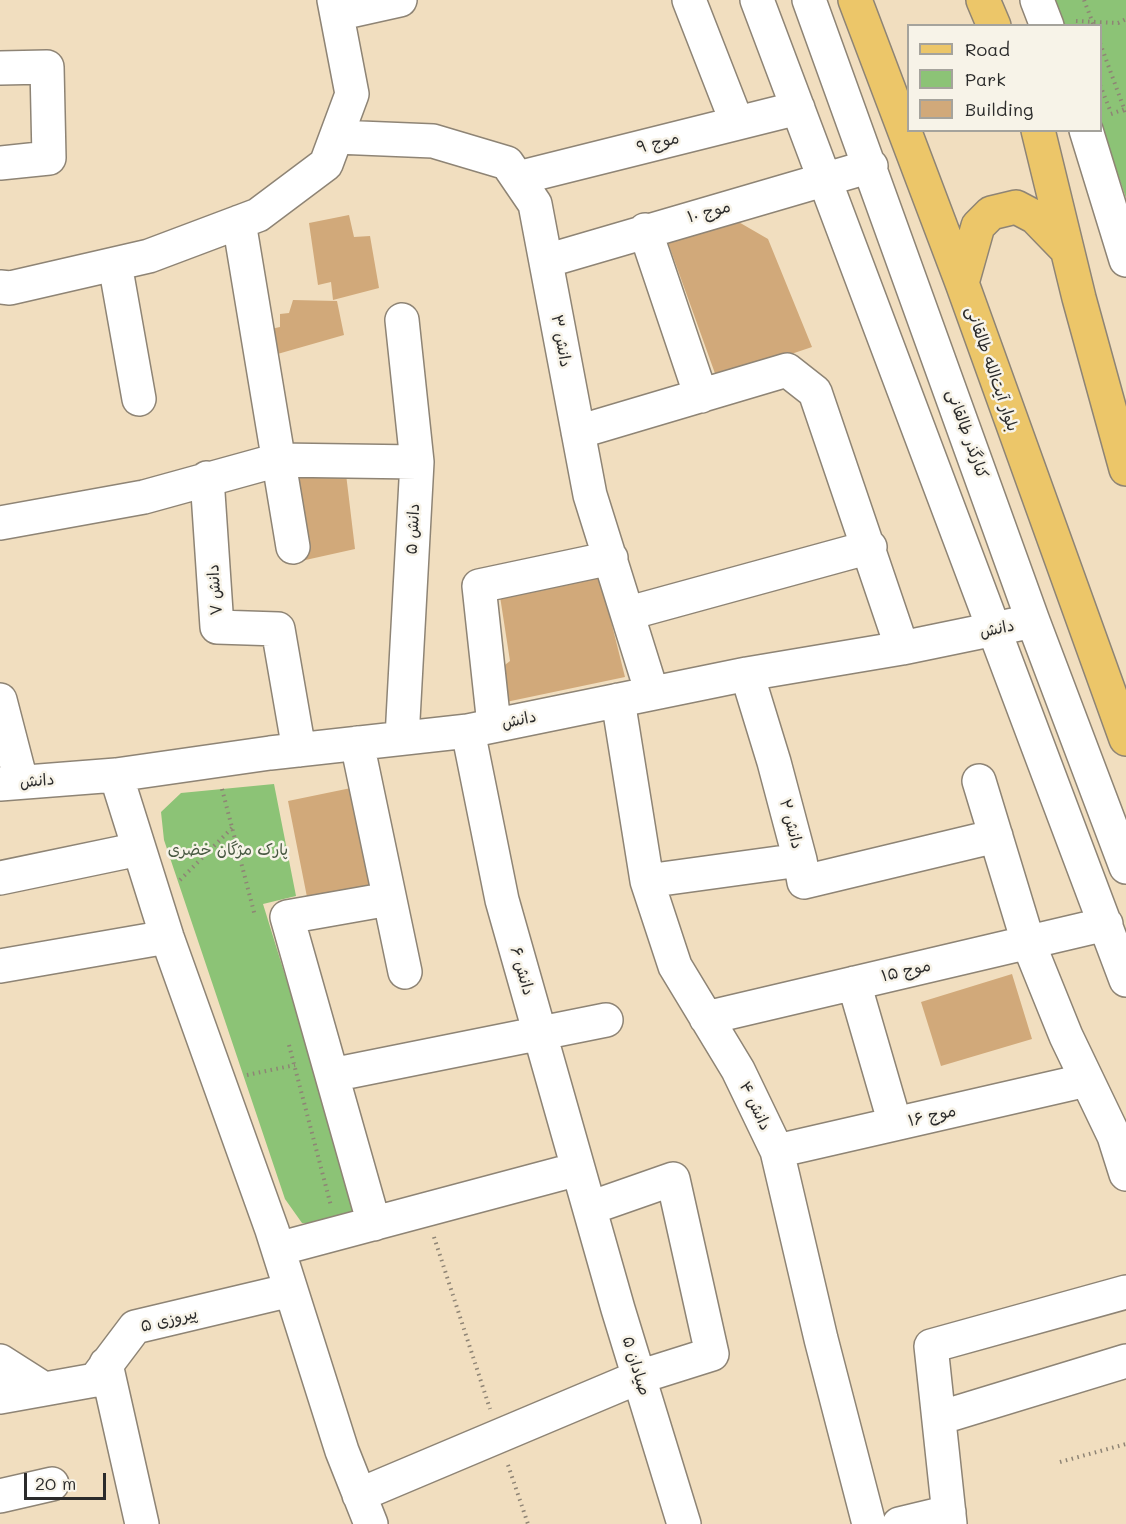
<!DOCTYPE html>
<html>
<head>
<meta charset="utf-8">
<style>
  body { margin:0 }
  #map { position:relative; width:1126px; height:1524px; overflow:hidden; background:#f1debf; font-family:Mali,sans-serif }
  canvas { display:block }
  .legend { position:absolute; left:907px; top:24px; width:195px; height:108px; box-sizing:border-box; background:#f7f3e8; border:2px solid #a5a39c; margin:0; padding:8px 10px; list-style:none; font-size:18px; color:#2b2b2b }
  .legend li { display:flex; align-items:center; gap:12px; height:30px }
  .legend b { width:30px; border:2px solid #a5a39c }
  .scale { position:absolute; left:24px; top:1473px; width:82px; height:27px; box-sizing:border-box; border:3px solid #2b2b2b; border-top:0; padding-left:8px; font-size:18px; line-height:21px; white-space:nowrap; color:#2b2b2b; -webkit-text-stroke:4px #f7f3e8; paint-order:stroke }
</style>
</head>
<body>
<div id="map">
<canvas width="1126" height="1524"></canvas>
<ul class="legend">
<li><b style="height:8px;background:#ecc669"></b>Road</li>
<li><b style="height:16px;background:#8cc376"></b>Park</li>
<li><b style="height:16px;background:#d1a97a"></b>Building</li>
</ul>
<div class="scale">20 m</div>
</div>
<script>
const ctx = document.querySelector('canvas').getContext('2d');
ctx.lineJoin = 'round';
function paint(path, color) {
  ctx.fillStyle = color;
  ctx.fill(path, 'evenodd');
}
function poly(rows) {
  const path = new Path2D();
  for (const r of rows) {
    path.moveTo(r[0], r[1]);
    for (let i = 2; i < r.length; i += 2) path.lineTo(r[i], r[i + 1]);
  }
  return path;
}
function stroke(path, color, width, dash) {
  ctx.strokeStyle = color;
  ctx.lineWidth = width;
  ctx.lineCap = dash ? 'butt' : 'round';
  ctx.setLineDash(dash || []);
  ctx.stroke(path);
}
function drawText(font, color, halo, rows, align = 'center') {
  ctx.font = font + ' Mali,"Playpen Sans Arabic",sans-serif';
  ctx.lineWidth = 5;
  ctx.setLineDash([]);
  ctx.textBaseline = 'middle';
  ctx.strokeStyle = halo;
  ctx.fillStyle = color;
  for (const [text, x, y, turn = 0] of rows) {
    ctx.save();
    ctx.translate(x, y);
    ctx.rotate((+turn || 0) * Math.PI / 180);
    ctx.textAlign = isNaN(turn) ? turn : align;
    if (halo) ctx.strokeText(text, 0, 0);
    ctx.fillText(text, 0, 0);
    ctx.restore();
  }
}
paint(poly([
  [1052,0,1126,0,1126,198,1101,125,1100,26,1062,25],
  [274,784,296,896,263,904,350,1185,355,1212,321,1223,302,1223,285,1199,164,840,161,812,181,793]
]), '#8cc376');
paint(poly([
  [349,215,354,237,370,236,379,288,333,300,331,282,318,285,309,223],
  [730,217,768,239,812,347,717,379,666,237],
  [293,300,337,301,344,335,267,357,266,330,280,327,280,314,289,313],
  [346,474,355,549,301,561,286,477],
  [598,569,625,677,506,702,496,672,510,661,499,590],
  [351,788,370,885,307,897,288,801],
  [1012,974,1032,1039,941,1066,921,1002]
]), '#d1a97a');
const minor = poly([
  [689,0,737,123],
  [757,0,1126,980],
  [809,0,1033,621,1126,867],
  [1037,0,1047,26],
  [337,14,400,0],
  [0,68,47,67,49,158,0,163],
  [1086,130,1126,260],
  [336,137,433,141,507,163,535,204,590,495,652,693],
  [518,178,798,108],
  [239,222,293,547],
  [645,230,701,396],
  [546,261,871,166],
  [115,264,139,399],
  [0,287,10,288,149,256,258,215,326,164,352,94,334,0],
  [402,320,417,462,402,738],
  [578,432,787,370,815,392,902,648],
  [207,478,217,627,278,629,299,750],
  [0,523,144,497,278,460,417,462],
  [629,613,870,547],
  [0,700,21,781],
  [618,700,647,881,675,966,738,1070,777,1151,821,1339,869,1524],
  [494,725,479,586,611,558],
  [468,731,502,900,618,1309,684,1524],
  [357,743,405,972],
  [116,775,167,937,272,1230,342,1451,371,1524],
  [979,781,1028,942,1066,1036,1114,1136,1126,1174],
  [0,784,116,775,270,753,468,731,747,674,902,648,1033,621],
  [800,860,804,882,996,836],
  [0,878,139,849],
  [647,881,800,860,774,762,747,674],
  [0,966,167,937],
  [854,983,895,1124],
  [706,1018,1106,924],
  [332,1075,606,1020],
  [777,1151,1087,1080],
  [374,1224,287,917,389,899],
  [278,1249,578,1169],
  [0,1361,44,1389],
  [106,1364,142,1524],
  [0,1397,95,1380,135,1327,291,1290],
  [939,1418,1126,1361],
  [359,1495,639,1377,712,1354,673,1179,590,1208],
  [0,1496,52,1484],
  [899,1524,949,1512],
  [950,1524,931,1346,1126,1292]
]);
const major = poly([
  [855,0,962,283,1126,739],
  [983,0,994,26],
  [1038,130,1079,298,1126,469],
  [962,283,978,226,991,213,1016,207,1035,217,1067,250]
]);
stroke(minor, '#8e8475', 36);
stroke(major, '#8e8475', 36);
stroke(poly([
  [1084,0,1094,26],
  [1076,21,1118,23,1126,19],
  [1100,43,1126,114],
  [1100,85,1110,110],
  [1111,114,1125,109],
  [222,789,255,916],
  [180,880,232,828],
  [289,1045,331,1206],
  [247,1075,295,1065],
  [434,1237,490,1409],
  [1060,1462,1126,1444],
  [508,1465,528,1524]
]), '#8e8475', 4, [1.5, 4.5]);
stroke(minor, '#fff', 33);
stroke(major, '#ecc669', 33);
drawText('16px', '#2b2b2b', '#f7f3e8', [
  ["موج ۹",658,143,-14],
  ["موج ۱۰",709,212,-15],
  ["دانش ۳",561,341,80],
  ["بلوار آیت‌الله طالقانی",992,369,71],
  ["کنارگذر طالقانی",967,434,70],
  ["دانش ۵",413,529,-87],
  ["دانش ۷",215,590,-94],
  ["دانش",997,629,-12],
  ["دانش",519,720,-12],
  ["دانش",37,781,-5],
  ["دانش ۲",791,824,75],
  ["دانش ۶",522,971,74],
  ["موج ۱۵",906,971,-13],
  ["دانش ۴",755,1106,64],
  ["موج ۱۶",932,1116,-13],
  ["پیروزی ۵",169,1320,-14],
  ["صیادان ۵",636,1366,73]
]);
drawText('16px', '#485942', '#f7f3e8', [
  ["پارک مژگان خضری",228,850]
]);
</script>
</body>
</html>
